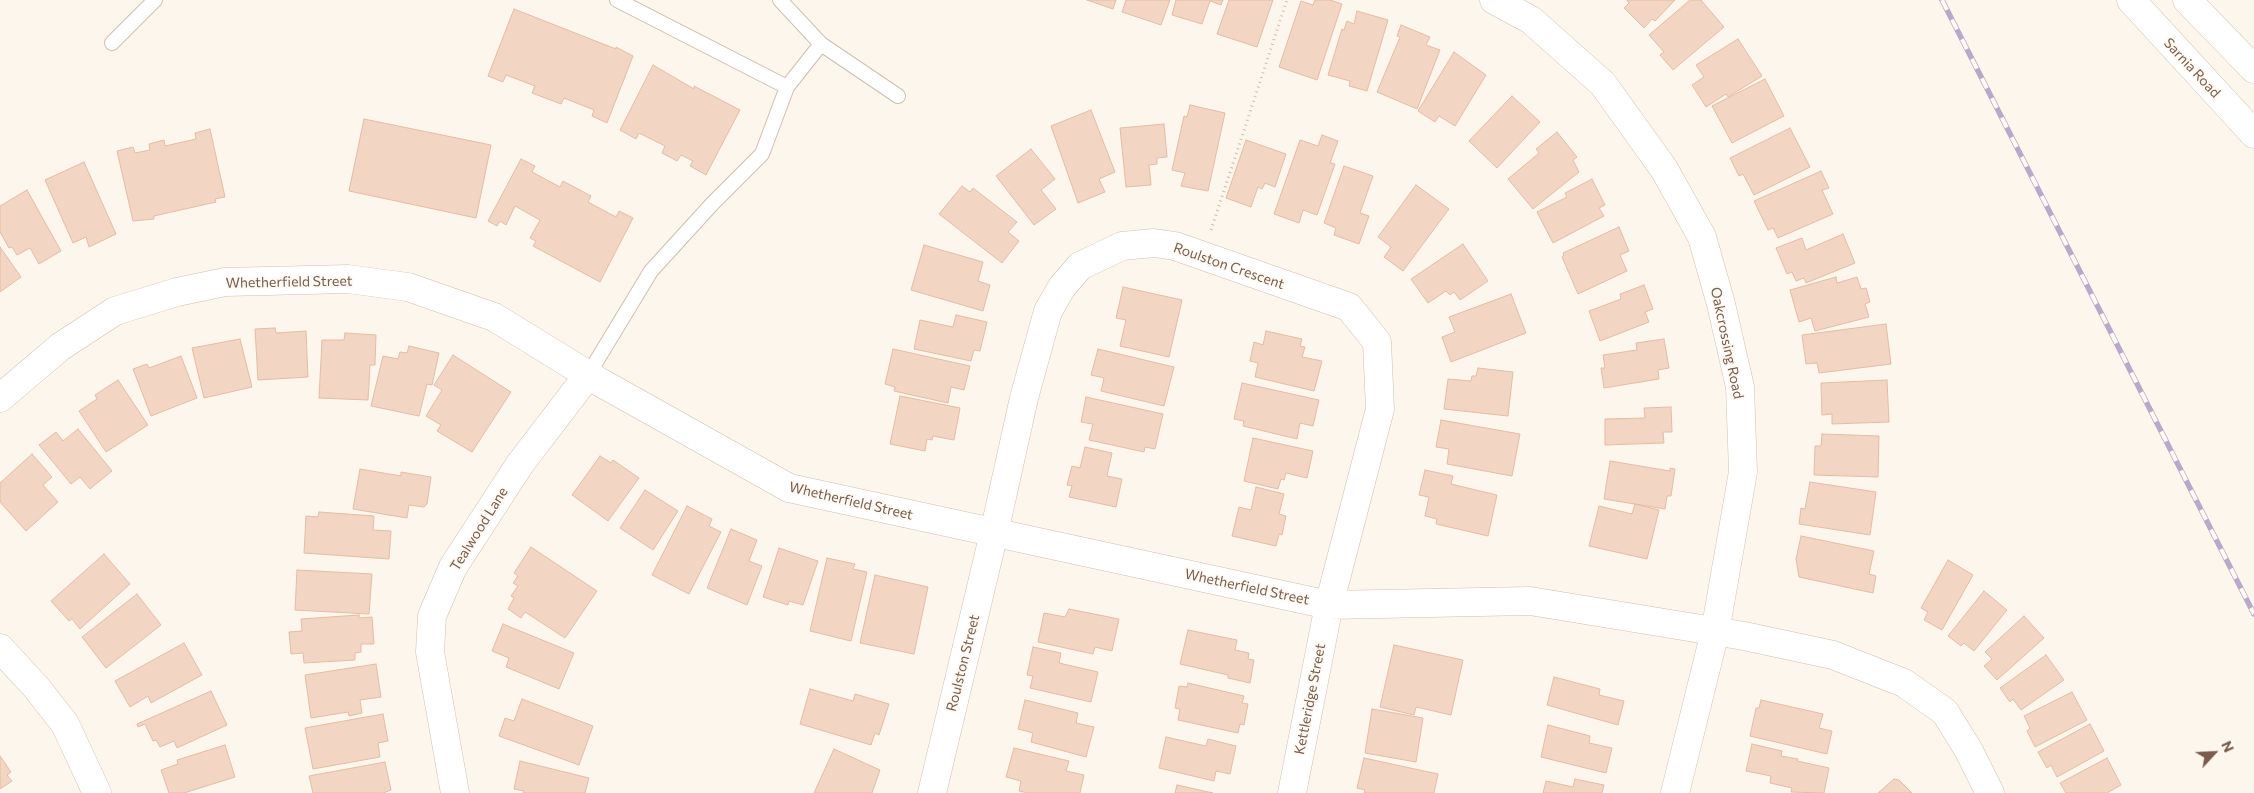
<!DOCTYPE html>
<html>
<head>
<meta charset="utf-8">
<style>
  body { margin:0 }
  #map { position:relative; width:2254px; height:793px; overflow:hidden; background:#fdf6ec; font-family:Commissioner,sans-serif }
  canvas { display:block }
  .north { position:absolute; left:2189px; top:728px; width:50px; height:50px; -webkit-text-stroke:4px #fffaf3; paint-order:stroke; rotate:65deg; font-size:14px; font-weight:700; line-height:20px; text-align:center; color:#7a5c4d }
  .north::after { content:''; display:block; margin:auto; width:18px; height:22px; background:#7a5c4d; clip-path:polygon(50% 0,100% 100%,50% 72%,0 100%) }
</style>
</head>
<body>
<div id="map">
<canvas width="2254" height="793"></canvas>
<div class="north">N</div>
</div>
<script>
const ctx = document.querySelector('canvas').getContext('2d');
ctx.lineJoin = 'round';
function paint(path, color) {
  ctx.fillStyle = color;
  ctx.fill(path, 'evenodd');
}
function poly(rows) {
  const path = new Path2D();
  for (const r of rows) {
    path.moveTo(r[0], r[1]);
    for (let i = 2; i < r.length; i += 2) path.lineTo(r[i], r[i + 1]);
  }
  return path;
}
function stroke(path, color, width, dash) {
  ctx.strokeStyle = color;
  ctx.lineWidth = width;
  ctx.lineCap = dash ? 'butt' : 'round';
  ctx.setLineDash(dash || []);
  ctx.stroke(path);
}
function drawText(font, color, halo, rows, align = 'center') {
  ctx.font = font + ' Commissioner,sans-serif';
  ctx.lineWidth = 4;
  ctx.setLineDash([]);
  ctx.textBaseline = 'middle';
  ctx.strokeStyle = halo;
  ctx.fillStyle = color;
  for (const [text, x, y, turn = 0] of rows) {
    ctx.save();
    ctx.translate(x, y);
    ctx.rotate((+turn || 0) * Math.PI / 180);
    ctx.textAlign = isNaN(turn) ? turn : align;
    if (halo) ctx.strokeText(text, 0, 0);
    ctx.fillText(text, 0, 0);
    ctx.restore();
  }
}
const building = poly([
  [1087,0,1116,0,1113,9,1087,0],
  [1126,0,1170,0,1161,25,1122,12,1126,0],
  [1176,0,1223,0,1221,5,1210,1,1202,24,1172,15,1176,0],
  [1229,0,1273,0,1257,47,1217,34,1229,0],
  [1315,0,1330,0,1342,4,1317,80,1279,67,1301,1,1313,5,1315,0],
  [1627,0,1675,0,1655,21,1652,19,1644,28,1624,8,1629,3,1627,0],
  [1690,0,1701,0,1724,27,1673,70,1660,55,1664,52,1649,35,1690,0],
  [514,9,616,49,616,47,633,56,607,123,592,116,594,110,564,98,561,104,532,93,535,86,506,75,503,82,488,76,514,9],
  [1357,11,1388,20,1367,91,1349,86,1350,81,1328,75,1342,29,1344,30,1347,21,1354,24,1357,11],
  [1401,25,1430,37,1426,45,1440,50,1417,109,1377,92,1400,37,1397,36,1401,25],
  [1738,39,1762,76,1728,97,1726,94,1706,107,1692,85,1704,77,1696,65,1738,39],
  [1454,52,1486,75,1455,126,1439,116,1435,122,1418,111,1454,52],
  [653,65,694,89,694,86,740,110,706,175,690,166,693,161,681,155,677,161,662,153,665,146,639,133,636,139,620,130,653,65],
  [1765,79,1784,116,1732,143,1712,106,1765,79],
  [1512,96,1540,122,1497,168,1469,141,1512,96],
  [1190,105,1225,113,1208,191,1181,186,1185,173,1172,170,1184,116,1187,117,1190,105],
  [1091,110,1115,172,1099,179,1105,192,1078,203,1051,126,1091,110],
  [364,119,491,145,476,218,349,191,364,119],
  [1164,124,1167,157,1157,158,1157,164,1149,165,1151,185,1126,187,1120,128,1164,124],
  [1790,128,1810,167,1754,195,1743,174,1739,176,1730,158,1790,128],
  [210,129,225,197,215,199,216,202,154,216,154,219,133,221,117,151,133,147,135,153,150,150,149,144,164,140,165,146,196,139,195,133,210,129],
  [1557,132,1577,157,1573,160,1579,172,1533,209,1508,179,1539,153,1536,149,1557,132],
  [1322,135,1338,141,1330,163,1335,164,1317,215,1303,210,1299,223,1274,214,1300,140,1318,146,1322,135],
  [1246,140,1286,154,1275,187,1265,183,1262,189,1258,187,1251,207,1226,198,1246,140],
  [1031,149,1055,179,1041,190,1056,209,1034,225,996,176,1031,149],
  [521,159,535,166,532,172,560,187,563,181,591,196,588,202,616,217,619,211,633,218,600,282,533,246,536,241,530,238,540,220,515,206,506,225,500,221,497,226,488,221,521,159],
  [84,162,116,234,89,247,86,237,73,243,45,180,84,162],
  [1344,166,1373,176,1360,213,1369,216,1359,244,1334,235,1336,228,1324,223,1344,166],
  [1821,171,1829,188,1822,190,1833,214,1778,238,1773,228,1768,230,1754,201,1821,171],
  [1592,179,1605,205,1599,208,1604,216,1553,243,1537,212,1567,197,1565,193,1592,179],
  [1416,185,1449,209,1403,271,1384,257,1391,247,1378,237,1416,185],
  [962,186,970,192,973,188,1017,222,1008,232,1019,241,1002,263,939,214,962,186],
  [27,190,61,251,39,264,30,248,17,255,12,247,9,248,0,232,0,206,27,190],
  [1619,227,1629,251,1620,255,1627,271,1578,294,1562,257,1564,255,1563,253,1619,227],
  [1843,234,1855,263,1806,283,1804,278,1796,281,1792,272,1787,274,1776,248,1802,238,1806,250,1843,234],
  [1463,244,1488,281,1460,300,1454,292,1450,295,1446,291,1428,303,1411,279,1463,244],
  [924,245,983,262,978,281,990,285,983,311,911,290,924,245],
  [0,247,21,277,0,292,0,247],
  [1836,277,1837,283,1857,277,1861,289,1866,288,1870,302,1865,304,1869,317,1815,331,1811,318,1799,322,1790,290,1836,277],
  [1644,285,1653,309,1645,312,1649,322,1600,341,1589,311,1621,299,1620,294,1644,285],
  [1123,287,1182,300,1169,357,1120,346,1126,320,1116,318,1123,287],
  [1511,294,1526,333,1451,362,1442,337,1455,332,1449,317,1511,294],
  [956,315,987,322,980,351,974,350,971,361,914,349,920,320,953,327,956,315],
  [1886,324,1891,364,1819,373,1817,363,1806,364,1802,335,1886,324],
  [275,328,276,333,306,331,308,377,258,380,255,329,275,328],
  [1266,331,1302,339,1300,346,1305,347,1302,357,1322,361,1314,391,1255,377,1258,363,1250,361,1254,342,1263,345,1266,331],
  [345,333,376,335,375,365,370,365,368,400,319,398,322,340,344,340,345,333],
  [240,339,252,387,204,398,192,348,240,339],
  [1664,339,1669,368,1658,370,1659,379,1604,388,1601,368,1605,368,1603,355,1637,350,1636,343,1664,339],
  [409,346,439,353,432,385,427,384,419,416,371,406,383,356,398,359,400,352,407,353,409,346],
  [893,349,970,366,964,390,951,387,948,403,894,391,895,387,885,384,893,349],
  [1098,349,1174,367,1164,406,1101,391,1104,378,1091,375,1098,349],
  [453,355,511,392,472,452,437,431,441,425,426,416,442,390,434,385,453,355],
  [181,356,197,398,151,416,133,369,147,364,149,368,181,356],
  [1478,368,1513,372,1508,416,1444,409,1448,379,1471,381,1472,376,1476,376,1478,368],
  [118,380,148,425,106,452,79,411,97,399,95,395,118,380],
  [1887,380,1889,422,1832,424,1832,414,1822,415,1821,383,1887,380],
  [1242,383,1319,400,1313,426,1300,423,1297,439,1243,426,1244,421,1234,419,1242,383],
  [900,396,960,408,954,440,933,436,932,440,927,439,925,451,890,444,900,396],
  [1086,397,1163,414,1155,449,1145,447,1144,452,1089,440,1093,424,1081,422,1086,397],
  [1671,407,1672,432,1663,432,1664,443,1605,445,1605,419,1645,418,1644,408,1671,407],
  [1441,420,1520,434,1512,476,1447,464,1449,449,1436,447,1441,420],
  [78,429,112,471,90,489,80,477,71,484,39,445,56,432,63,441,78,429],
  [1822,434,1879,436,1878,477,1814,475,1815,446,1821,446,1822,434],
  [1253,438,1313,451,1307,478,1286,473,1284,480,1281,479,1278,489,1244,481,1253,438],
  [1085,447,1112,453,1107,476,1122,479,1116,507,1069,497,1072,486,1067,485,1072,466,1080,468,1085,447],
  [32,454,52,477,43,485,58,502,26,531,0,502,0,483,32,454],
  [600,456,611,463,613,460,639,478,608,521,572,495,600,456],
  [1610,461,1670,471,1670,468,1675,469,1671,496,1667,496,1665,509,1604,499,1610,461],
  [360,469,401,476,401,472,431,477,427,504,424,507,409,505,407,518,353,509,360,469],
  [1425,470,1453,476,1451,484,1497,495,1488,536,1436,524,1437,519,1425,516,1429,497,1419,495,1425,470],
  [1810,482,1876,492,1870,535,1799,524,1801,508,1805,509,1810,482],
  [1256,487,1284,494,1279,514,1286,516,1282,535,1279,534,1276,546,1232,536,1239,507,1251,510,1256,487],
  [645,490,678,511,653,550,620,528,645,490],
  [1635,504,1659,510,1647,559,1589,546,1599,506,1632,514,1635,504],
  [687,506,712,519,709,526,721,532,689,594,652,575,687,506],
  [319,512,374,516,373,530,391,531,389,559,304,553,306,516,318,517,319,512],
  [731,529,757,540,749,561,762,566,747,605,707,588,731,529],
  [1801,536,1874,551,1869,574,1876,576,1873,593,1799,577,1796,559,1801,536],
  [531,547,597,591,565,638,525,612,521,618,508,609,514,598,511,596,518,586,513,583,518,576,514,573,531,547],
  [779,548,818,561,803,605,789,601,788,605,763,597,779,548],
  [104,554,130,584,80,629,72,619,69,621,51,601,104,554],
  [827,558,855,564,853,569,867,572,851,641,810,631,827,558],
  [1948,560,1973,575,1942,630,1924,620,1928,612,1921,608,1948,560],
  [297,570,372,574,369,614,295,610,297,570],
  [875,575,928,587,914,654,860,643,875,575],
  [1984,591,2007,610,1974,651,1964,643,1961,646,1948,636,1984,591],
  [137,594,161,625,106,668,82,637,137,594],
  [1069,609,1119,619,1112,651,1095,647,1093,654,1038,642,1044,613,1065,617,1069,609],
  [359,615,359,618,372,617,374,644,361,644,361,652,355,653,355,660,304,663,303,653,291,654,289,632,302,631,301,619,359,615],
  [2024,616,2044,638,1997,680,1984,666,1992,659,1985,652,2024,616],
  [503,624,574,653,559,689,506,667,509,658,492,651,503,624],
  [1188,630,1237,640,1235,650,1249,653,1248,659,1254,660,1250,683,1228,678,1228,675,1180,664,1188,630],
  [184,643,202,675,151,703,148,696,130,707,115,681,184,643],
  [1394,645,1463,660,1451,715,1416,707,1414,715,1380,707,1394,645],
  [1033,647,1061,653,1059,663,1098,672,1091,702,1030,688,1033,676,1027,675,1033,647],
  [2046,655,2064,680,2021,710,2013,699,2010,702,2000,688,2046,655],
  [376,664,381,697,360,700,362,713,349,716,348,712,311,718,305,675,376,664],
  [1554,677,1600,689,1599,695,1624,701,1618,725,1547,705,1554,677],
  [1188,683,1244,696,1242,703,1248,704,1244,725,1240,724,1238,733,1178,720,1180,709,1175,708,1179,686,1187,687,1188,683],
  [810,689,853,701,855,694,889,704,879,735,875,733,871,745,800,724,810,689],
  [211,691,227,725,177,748,174,741,160,747,156,740,153,741,145,724,138,727,137,724,211,691],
  [2072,692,2087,720,2035,747,2027,731,2030,728,2024,716,2072,692],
  [522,699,593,726,579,765,499,736,505,718,514,721,522,699],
  [1025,700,1078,713,1076,723,1094,727,1086,757,1031,742,1033,733,1018,729,1025,700],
  [1761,700,1823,714,1819,728,1832,731,1827,754,1750,736,1756,708,1759,708,1761,700],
  [1372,709,1423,718,1416,762,1365,753,1372,709],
  [383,714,388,741,378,743,380,757,313,769,305,728,383,714],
  [2090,724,2104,751,2057,777,2051,765,2047,768,2038,752,2090,724],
  [1548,725,1590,736,1589,743,1612,748,1606,773,1541,757,1548,725],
  [1166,737,1206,746,1208,739,1236,746,1230,774,1216,771,1214,781,1159,768,1166,737],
  [1752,744,1782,751,1781,756,1798,759,1797,761,1829,768,1824,793,1791,792,1792,788,1770,783,1771,776,1746,771,1752,744],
  [225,745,235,777,184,793,169,793,161,770,178,764,177,760,225,745],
  [1014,748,1069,761,1066,771,1084,775,1080,793,1028,793,1019,791,1021,781,1006,777,1014,748],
  [834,749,880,770,872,793,814,793,834,749],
  [0,756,11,772,7,775,12,781,0,789,0,756],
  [1364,758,1438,774,1434,793,1364,793,1365,790,1357,788,1364,758],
  [2107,758,2121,785,2107,793,2066,793,2060,783,2107,758],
  [520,761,589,778,585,793,523,793,524,791,514,789,520,761],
  [385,762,391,790,383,793,313,793,309,776,385,762],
  [1575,779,1604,785,1602,793,1543,793,1546,781,1573,787,1575,779],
  [1894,779,1899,780,1912,793,1878,793,1894,779],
  [1177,785,1213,793,1175,793,1177,785]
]);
paint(building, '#f3d5c3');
stroke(building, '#e6bba3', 1);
const lane = poly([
  [780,0,821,44,898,96],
  [112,43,155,0],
  [787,87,821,44],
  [588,375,651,271,712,204,762,154,787,87,617,0]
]);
const street = poly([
  [0,398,60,347,115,311,177,292,225,282,348,279,408,287,494,317,598,381,789,488,1329,605,1530,601,1744,636,1833,655,1904,683,1945,712,1969,751,1990,793],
  [455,793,430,652,432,616,453,567,520,464,588,375],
  [932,793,994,533,1024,398,1048,311,1062,287,1080,266,1122,246,1154,243,1175,246,1349,307,1377,342,1380,409,1329,605,1292,793]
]);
const secondary = poly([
  [1494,0,1531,20,1603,84,1664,169,1702,237,1721,304,1740,387,1743,472,1715,632,1675,793],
  [2131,0,2254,134],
  [2187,0,2254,69],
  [0,648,36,687,65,724,97,793]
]);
stroke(lane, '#d1beb0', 16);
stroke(street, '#d1beb0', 29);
stroke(secondary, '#d6c0b0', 29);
stroke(poly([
  [1211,230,1287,0]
]), '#d9b8a5', 3, [1, 4]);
stroke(lane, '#fff', 14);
stroke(street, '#fff', 28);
stroke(secondary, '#fff', 28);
const rail = poly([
  [1942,0,2254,614]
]);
stroke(rail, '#b9a8c9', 5.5);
stroke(rail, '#fffaf3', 4, [11]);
drawText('14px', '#7a5c4d', '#fffaf3', [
  ["Sarnia Road",2192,68,47],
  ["Roulston Crescent",1229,266,19],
  ["Whetherfield Street",289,282,-1],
  ["Oakcrossing Road",1727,343,78],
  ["Whetherfield Street",851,501,13],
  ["Tealwood Lane",479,529,-58],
  ["Whetherfield Street",1247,587,12],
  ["Roulston Street",963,663,-76],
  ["Kettleridge Street",1310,699,-79]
]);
</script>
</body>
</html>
